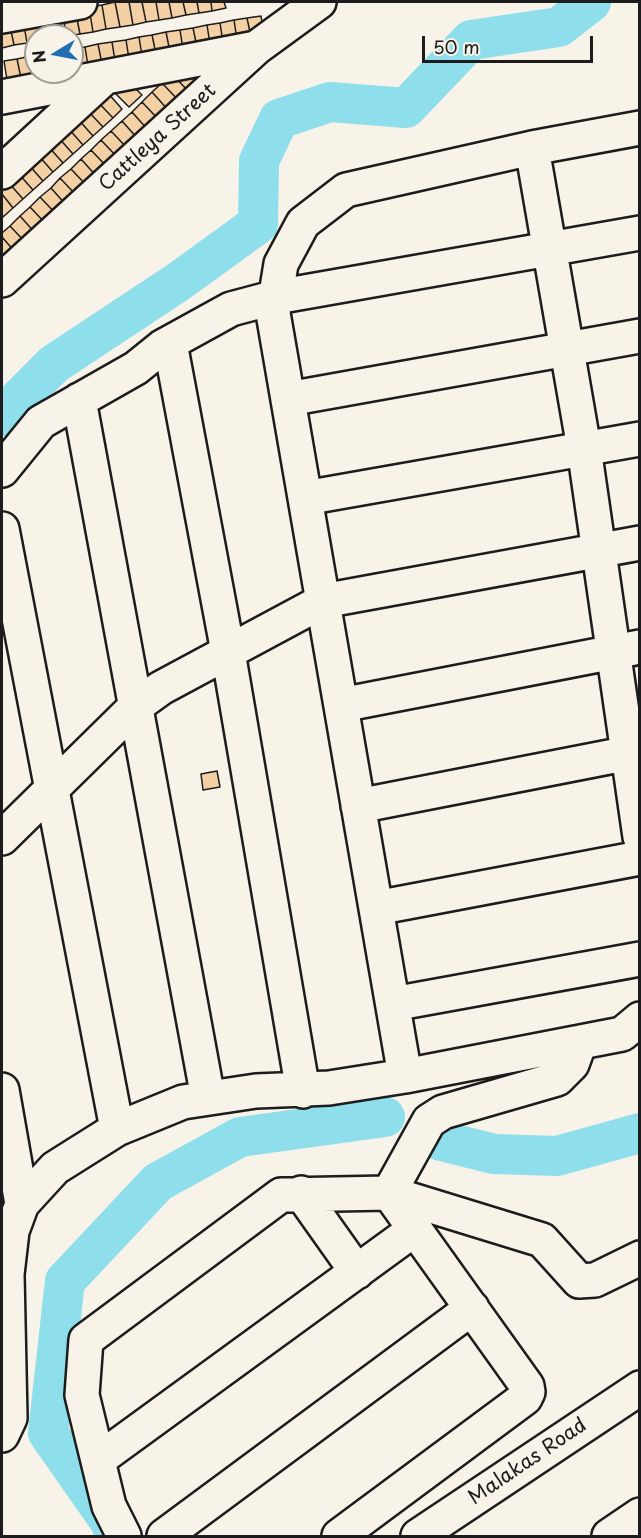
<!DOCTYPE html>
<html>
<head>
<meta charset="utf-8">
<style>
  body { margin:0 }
  #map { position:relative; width:641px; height:1538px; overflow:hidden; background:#f7f3e8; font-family:"Playpen Sans",sans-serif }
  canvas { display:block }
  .frame { position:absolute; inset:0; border:3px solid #1c1c1c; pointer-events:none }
  .north { position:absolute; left:24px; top:24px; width:60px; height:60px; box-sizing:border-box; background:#f7f3e8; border:2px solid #9f9d96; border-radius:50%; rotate:260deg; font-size:16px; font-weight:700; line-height:24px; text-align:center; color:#1c1c1c }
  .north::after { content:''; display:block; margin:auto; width:21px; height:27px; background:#1f6fb2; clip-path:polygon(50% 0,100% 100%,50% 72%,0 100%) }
  .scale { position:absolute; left:422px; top:36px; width:171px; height:27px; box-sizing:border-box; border:3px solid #1c1c1c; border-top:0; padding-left:8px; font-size:18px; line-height:21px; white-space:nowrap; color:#1c1c1c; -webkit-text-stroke:4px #f7f3e8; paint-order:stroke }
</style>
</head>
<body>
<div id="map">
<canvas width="641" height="1538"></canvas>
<div class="frame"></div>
<div class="north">N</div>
<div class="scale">50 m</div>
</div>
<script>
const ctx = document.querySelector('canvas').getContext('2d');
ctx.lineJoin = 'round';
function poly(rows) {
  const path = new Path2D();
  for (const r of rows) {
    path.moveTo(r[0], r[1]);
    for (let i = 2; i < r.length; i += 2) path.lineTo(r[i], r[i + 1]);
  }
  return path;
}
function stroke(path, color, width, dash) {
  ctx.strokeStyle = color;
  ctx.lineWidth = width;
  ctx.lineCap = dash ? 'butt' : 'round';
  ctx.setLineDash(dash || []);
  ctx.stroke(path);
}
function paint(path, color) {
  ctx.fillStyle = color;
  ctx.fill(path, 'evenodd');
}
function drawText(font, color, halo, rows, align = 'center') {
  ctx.font = font + ' "Playpen Sans",sans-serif';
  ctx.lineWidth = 6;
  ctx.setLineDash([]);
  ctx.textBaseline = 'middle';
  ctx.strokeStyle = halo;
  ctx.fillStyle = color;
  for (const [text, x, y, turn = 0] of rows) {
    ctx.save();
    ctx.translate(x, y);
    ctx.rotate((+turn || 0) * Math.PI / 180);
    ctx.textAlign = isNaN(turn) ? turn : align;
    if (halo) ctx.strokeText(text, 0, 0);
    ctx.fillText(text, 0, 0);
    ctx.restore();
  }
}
stroke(poly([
  [2,416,54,364,178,282,258,224,259,161,279,119,330,102,406,108,471,40,559,27,591,2],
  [438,1140,494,1154,557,1156,640,1133],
  [115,1536,111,1523,48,1433,65,1281,158,1182,240,1137,385,1117]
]), '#8edeeb', 40);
const building = poly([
  [115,2,129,2,133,25,120,27,115,2],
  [115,2,120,27,106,29,102,5,115,2],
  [129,2,142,2,146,22,133,25,129,2],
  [142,2,156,2,159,20,146,22,142,2],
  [156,2,169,2,172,18,159,20,156,2],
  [169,2,183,2,186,15,172,18,169,2],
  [183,2,197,2,199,13,186,15,183,2],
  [197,2,211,2,212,11,199,13,197,2],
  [211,2,224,2,226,8,212,11,211,2],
  [102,5,106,29,93,32,89,7,102,5],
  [89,7,93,32,80,34,75,9,89,7],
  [75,9,80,34,67,36,62,12,75,9],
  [62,12,67,36,53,36,49,14,62,12],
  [49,14,53,36,39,36,36,17,49,14],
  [261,16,264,35,251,37,247,18,261,16],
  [36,17,39,36,36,36,36,41,27,43,23,19,36,17],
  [247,18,251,37,237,40,234,20,247,18],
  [23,19,27,43,14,45,9,21,23,19],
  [234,20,237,40,223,42,220,23,234,20],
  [9,21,14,45,2,48,2,23,9,21],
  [220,23,223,42,210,44,207,25,220,23],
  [207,25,210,44,197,47,193,28,207,25],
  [193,28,197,47,183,49,180,30,193,28],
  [180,30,183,49,170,52,166,32,180,30],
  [166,32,170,52,156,54,152,35,166,32],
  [152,35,156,54,142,56,139,37,152,35],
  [139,37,142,56,129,59,126,40,139,37],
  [126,40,129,59,115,61,112,42,126,40],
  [112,42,115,61,102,64,98,44,112,42],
  [98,44,102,64,88,66,85,47,98,44],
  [85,47,88,66,75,68,72,49,85,47],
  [31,56,34,75,21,78,17,59,31,56],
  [17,59,21,78,7,80,4,61,17,59],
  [182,64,199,82,189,92,172,74,182,64],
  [172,74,189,92,179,101,162,83,172,74],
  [128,81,142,95,129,107,115,93,128,81],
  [162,83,179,101,169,111,152,92,162,83],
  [107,92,122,109,113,118,97,101,107,92],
  [152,92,169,111,159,120,142,102,152,92],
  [97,101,113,118,103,127,87,110,97,101],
  [142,102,159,120,148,130,132,112,142,102],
  [87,110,103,127,93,136,78,119,87,110],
  [132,112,148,130,138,139,122,121,132,112],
  [78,119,93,136,83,145,68,128,78,119],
  [122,121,138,139,128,149,111,131,122,121],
  [68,128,83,145,73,154,58,137,68,128],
  [111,131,128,149,118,158,101,140,111,131],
  [58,137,73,154,63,163,48,146,58,137],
  [101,140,118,158,108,168,91,150,101,140],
  [48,146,63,163,53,172,38,155,48,146],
  [91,150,108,168,98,178,81,159,91,150],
  [38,155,53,172,43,181,28,164,38,155],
  [81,159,98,178,88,187,71,169,81,159],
  [28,164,43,181,33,190,18,173,28,164],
  [71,169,88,187,77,196,60,178,71,169],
  [18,173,33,190,23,199,8,182,18,173],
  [60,178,77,196,67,206,51,188,60,178],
  [8,182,23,199,13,208,2,194,2,188,8,182],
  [51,188,67,206,57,215,40,197,51,188],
  [2,194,13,208,3,217,2,214,2,194],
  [40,197,57,215,47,225,30,207,40,197],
  [30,207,47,225,36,234,20,216,30,207],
  [20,216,36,234,27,244,10,226,20,216],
  [10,226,27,244,16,253,2,237,2,233,10,226],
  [2,237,16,253,6,263,2,258,2,237],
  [217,771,220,787,203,790,201,774,217,771]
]);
paint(building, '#f4d0a5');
stroke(building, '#1c1c1c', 1.5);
const minor = poly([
  [2,16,80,2],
  [2,97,256,48],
  [532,148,584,448,640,837],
  [2,172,104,78],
  [2,280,256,48,319,2],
  [170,343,228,652,303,1091],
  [288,399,640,336],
  [79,400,208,1098],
  [2,470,41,422,136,368,162,347,231,309,276,297,640,233],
  [305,498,640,439],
  [2,529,117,1129],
  [341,705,640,647],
  [358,806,640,751],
  [2,838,136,706,161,688,323,601,640,543],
  [376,908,640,858],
  [393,1004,640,959],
  [405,1076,273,313,281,264,303,223,346,190,532,148,640,128],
  [2,1090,22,1204],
  [301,1193,357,1272],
  [2,1435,10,1418,7,1274,12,1231,22,1204,55,1168,117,1129,183,1102,256,1091,329,1088,405,1076,622,1034,640,1019],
  [98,1460,415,1229],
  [124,1536,109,1506,82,1395,86,1340,281,1195,389,1193,542,1240,579,1281,595,1280,640,1258],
  [164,1536,472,1308],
  [339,1536,525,1398,528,1392,527,1386,389,1193,429,1121,443,1112,557,1079,572,1064,580,1042],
  [418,1536,640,1388],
  [609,1536,640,1515]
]);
stroke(minor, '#1c1c1c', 38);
stroke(minor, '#f7f3e8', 33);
drawText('20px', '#1c1c1c', '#f7f3e8', [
  ["Cattleya Street",158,138,-42],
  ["Malakas Road",528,1462,-34]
]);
</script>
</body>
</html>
